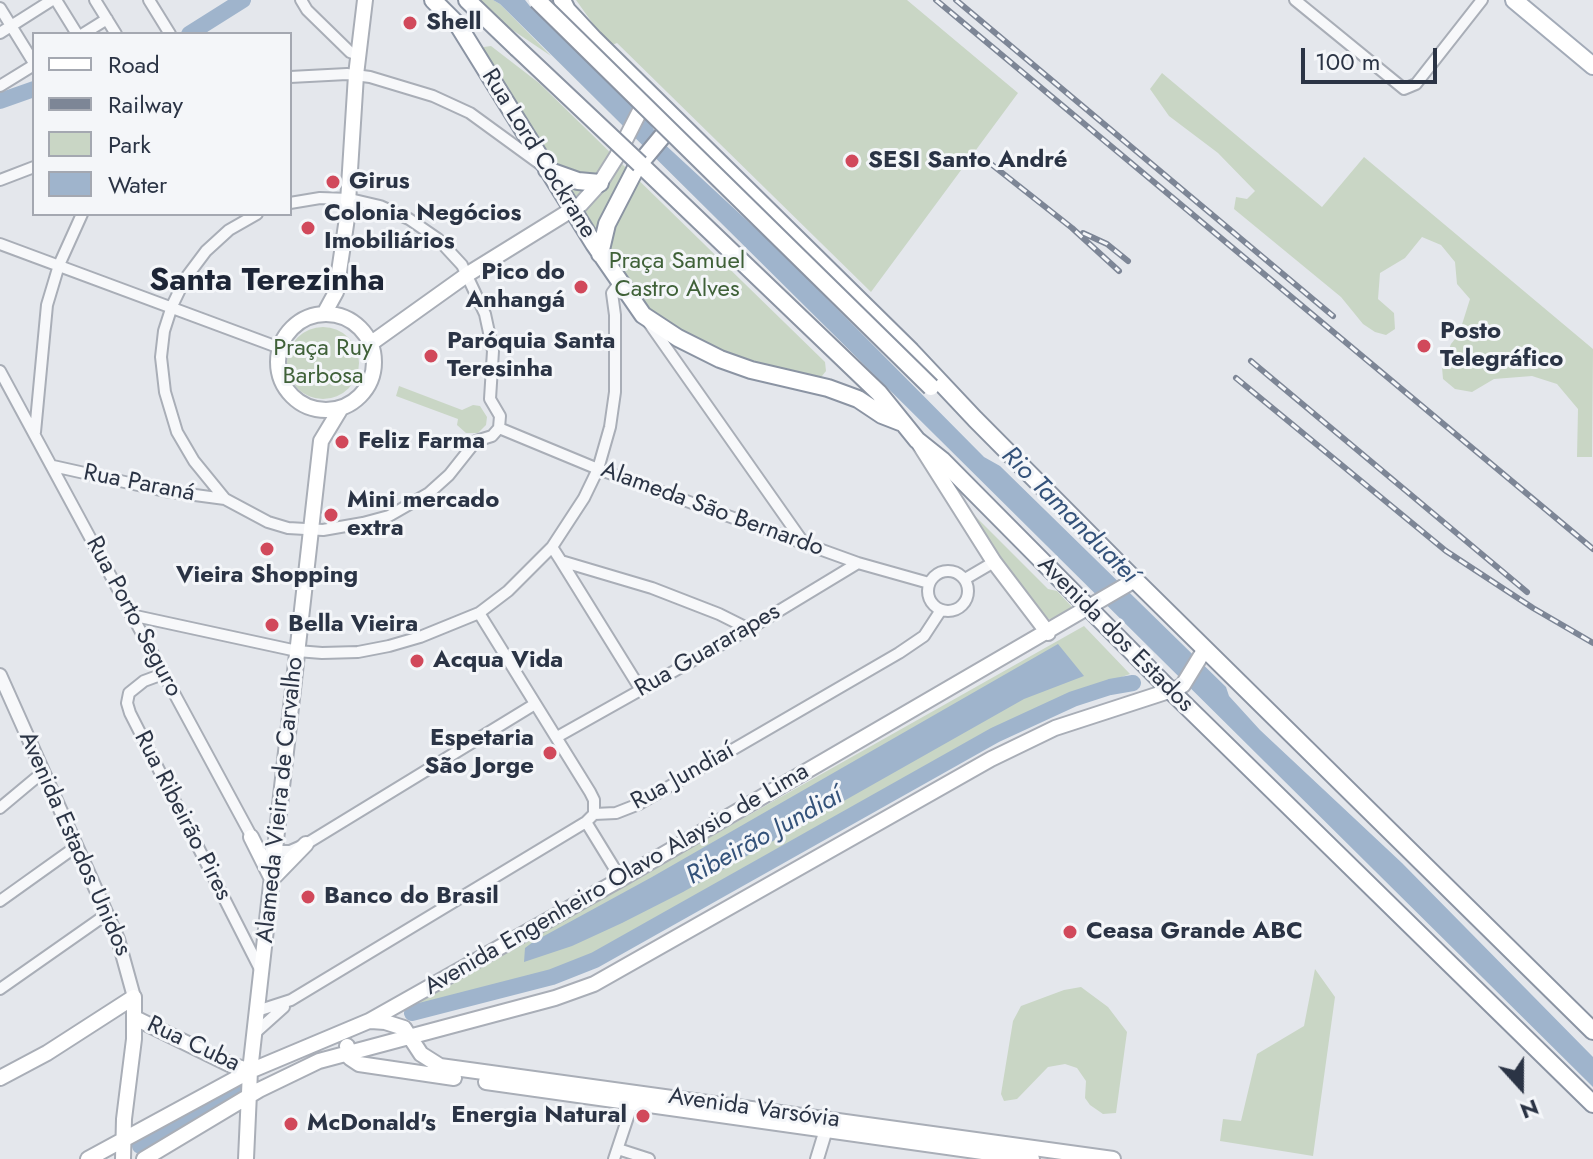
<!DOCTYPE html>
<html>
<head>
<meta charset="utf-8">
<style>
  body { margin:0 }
  #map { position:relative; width:1593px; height:1159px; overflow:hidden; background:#e4e7ec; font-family:Jost,sans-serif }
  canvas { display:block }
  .legend { position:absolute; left:32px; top:32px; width:260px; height:184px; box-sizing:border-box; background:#f4f6f9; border:2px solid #a4a8b1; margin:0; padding:10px 14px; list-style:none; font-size:24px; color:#2b3445 }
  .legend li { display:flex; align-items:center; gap:16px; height:40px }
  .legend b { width:40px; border:2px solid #a4a8b1 }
  .north { position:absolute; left:1481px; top:1047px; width:80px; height:80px; -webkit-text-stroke:6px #f4f6f9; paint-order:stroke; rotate:159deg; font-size:22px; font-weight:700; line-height:32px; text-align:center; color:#2b3445 }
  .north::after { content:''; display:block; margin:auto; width:28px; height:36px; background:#2b3445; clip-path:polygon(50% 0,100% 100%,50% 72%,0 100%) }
  .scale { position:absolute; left:1301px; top:48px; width:136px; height:36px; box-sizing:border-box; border:4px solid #2b3445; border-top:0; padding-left:10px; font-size:24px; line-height:28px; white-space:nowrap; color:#2b3445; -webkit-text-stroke:6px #f4f6f9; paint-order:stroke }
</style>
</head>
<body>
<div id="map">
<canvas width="1593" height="1159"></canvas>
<ul class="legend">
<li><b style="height:10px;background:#fff"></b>Road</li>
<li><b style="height:10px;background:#7d8696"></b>Railway</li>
<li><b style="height:22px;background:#c9d6c5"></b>Park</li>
<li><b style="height:22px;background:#9fb4cc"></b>Water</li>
</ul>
<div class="north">N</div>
<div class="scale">100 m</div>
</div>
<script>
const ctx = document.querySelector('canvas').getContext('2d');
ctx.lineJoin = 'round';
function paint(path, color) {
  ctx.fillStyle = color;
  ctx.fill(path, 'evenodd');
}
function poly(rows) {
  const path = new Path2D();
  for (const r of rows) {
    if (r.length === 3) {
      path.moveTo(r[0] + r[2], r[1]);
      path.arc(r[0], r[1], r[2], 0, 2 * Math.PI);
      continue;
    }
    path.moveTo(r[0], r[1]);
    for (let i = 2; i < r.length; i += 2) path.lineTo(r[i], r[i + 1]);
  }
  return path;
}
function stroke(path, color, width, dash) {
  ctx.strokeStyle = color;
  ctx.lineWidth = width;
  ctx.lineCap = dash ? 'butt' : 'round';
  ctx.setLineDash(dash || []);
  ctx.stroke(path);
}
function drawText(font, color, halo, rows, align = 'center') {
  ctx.font = font + ' Jost,sans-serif';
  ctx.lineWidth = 6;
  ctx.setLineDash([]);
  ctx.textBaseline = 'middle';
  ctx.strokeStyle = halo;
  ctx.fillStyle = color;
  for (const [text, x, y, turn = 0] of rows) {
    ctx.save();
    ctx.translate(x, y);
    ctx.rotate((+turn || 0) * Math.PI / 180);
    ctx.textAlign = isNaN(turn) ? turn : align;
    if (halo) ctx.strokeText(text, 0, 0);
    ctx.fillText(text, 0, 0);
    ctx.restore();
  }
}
paint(poly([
  [468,0,493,0,500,4,551,56],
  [576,0,907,0,1018,93,871,292,617,43,612,45,596,28],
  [491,46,539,83,825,362,826,371,822,376,812,379,750,365,693,342,645,305,601,244,483,53,484,47],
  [1162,73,1322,207,1364,157,1593,349,1592,457,1577,457,1578,409,1557,384,1532,376,1494,379,1472,392,1455,389,1443,379,1442,367,1451,344,1459,334,1470,299,1457,284,1455,262,1441,245,1422,237,1405,258,1380,273,1378,299,1394,313,1395,329,1386,335,1375,332,1363,324,1341,297,1234,209,1236,197,1247,199,1255,191,1218,153,1169,116,1150,89],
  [323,363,36],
  [399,386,462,410,473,405,480,406,487,417,486,425,478,433,466,433,457,425,458,419,396,396],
  [966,507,1048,589,1057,591,1073,608,1058,618,1049,619,1044,616,994,552],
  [1084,626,1130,674,1032,710,584,960,553,973,414,1008,412,1005],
  [1315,969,1335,997,1313,1156,1220,1141,1223,1119,1241,1121,1257,1054,1304,1026],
  [1081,987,1108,1007,1127,1032,1116,1113,1103,1114,1090,1105,1085,1098,1086,1081,1077,1068,1065,1064,1048,1067,1017,1099,1004,1101,1001,1094,1013,1021,1021,1006,1064,990]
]), '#c9d6c5');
paint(poly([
  [493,0,525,0,533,10,561,28,647,118,660,140,779,250,984,457,1000,466,1226,687,1229,696,1260,730,1402,863,1593,1057,1593,1087,500,4],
  [1058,644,1084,676,1024,699,683,892,622,923,572,946,524,962,525,948,533,942,652,877]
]), '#9fb4cc');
stroke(poly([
  [189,34,243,0],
  [0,101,34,89],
  [412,1013,552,977,595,960,995,735,1073,699,1110,687,1133,683],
  [140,1146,236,1091]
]), '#9fb4cc', 16);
const minor = poly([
  [56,0,77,34],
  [95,0,116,34],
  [149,0,170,34],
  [301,0,307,10,350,52,358,55],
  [1295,0,1404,89,1416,84,1482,0],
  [0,8,34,63],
  [0,33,52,0],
  [83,34,107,19],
  [290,77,347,74,370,77,433,96,470,113,540,164],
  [0,86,34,65],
  [0,180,34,167],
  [257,214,229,230,206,251,185,279,172,306,164,331,161,357,165,392,177,432,194,461,225,499,268,522,288,528,323,530,363,523,389,516,429,493,449,475,476,441,492,436,499,428,500,416,490,399,493,351,485,314,462,265,438,239,409,219,380,206,350,199,320,198,290,203],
  [0,244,280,348],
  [649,323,803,542],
  [0,371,254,841],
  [499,428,598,469,858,563,929,583],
  [35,432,47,305,59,265,82,214],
  [53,466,165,491,225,499],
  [552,547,561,561,652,588,719,614,749,629],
  [561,561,641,690],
  [948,591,20],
  [965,579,994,562],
  [479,613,590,792,594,800,594,814],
  [131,615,297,651,322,653,358,652,389,646,420,637,479,613,508,591,552,547,584,498,598,469,610,427,615,392,615,315,612,293,620,282],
  [163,674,144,681,129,693,127,703,130,713,261,971],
  [557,737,749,629,858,563],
  [0,808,43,772],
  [586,822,621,879],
  [270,851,290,851,306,844,535,704],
  [0,901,77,846],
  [0,989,107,914],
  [257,1011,291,1000,586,822,594,814,616,813,639,804,899,653,924,636,941,610],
  [255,1033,284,1007],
  [618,1149,649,1159],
  [614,1159,635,1096]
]);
const tertiary = poly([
  [0,675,118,939,134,997],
  [817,1159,828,1123]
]);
const secondary = poly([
  [326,362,48],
  [324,314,336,292,347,218,356,75,365,0],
  [370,344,468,274,581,204,600,183,617,156,647,97],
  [920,445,994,562,1048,633],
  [251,837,272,879,306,844],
  [135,1018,229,1064,250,1071],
  [371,1021,385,1022,404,1028,421,1054,440,1066,1113,1159],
  [347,1046,350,1058,359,1064,454,1078],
  [0,1078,47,1053,134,997,134,1039,124,1119,123,1159],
  [486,1082,1032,1159],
  [88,1159,250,1071,369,1021,621,879,1135,580],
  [144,1159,259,1090,319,1061,555,998,594,984,991,759,1055,728,1178,688,1183,685,1205,649],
  [246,1159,250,1071,321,441,341,408]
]);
const primary = poly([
  [1514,0,1593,66]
]);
const trunk = poly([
  [433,0,458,25,594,244,643,315,678,338,720,359,751,370,828,388,858,399,882,415,900,422],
  [467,0,517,48],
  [562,0,567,10,594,39,911,351,975,419,1135,580,1593,1031],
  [640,164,879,393,917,440,942,460,1171,691,1593,1104],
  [547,170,578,181,600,183],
  [600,254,607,224,636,168,665,133,679,125]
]);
stroke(minor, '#a9aeb7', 14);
stroke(tertiary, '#a9aeb7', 16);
stroke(secondary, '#a9aeb7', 18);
stroke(primary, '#a3abb8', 20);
stroke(trunk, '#8b94a3', 20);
stroke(minor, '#f7f8fa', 10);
stroke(tertiary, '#f7f8fa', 12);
stroke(secondary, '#fff', 14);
stroke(primary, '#fff', 16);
stroke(trunk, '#fff', 16);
const rail = poly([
  [936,0,1593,549],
  [956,0,1333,316],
  [991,164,1072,228,1119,271],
  [1083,233,1107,244,1128,261],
  [1251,361,1527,592],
  [1236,378,1446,551,1533,608,1593,643]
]);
stroke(rail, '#7d8696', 6);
stroke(rail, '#f4f6f9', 3, [9]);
const trunkBridge = poly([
  [537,0,931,387],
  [517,48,640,164]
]);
stroke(trunkBridge, '#8b94a3', 20, []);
stroke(trunkBridge, '#fff', 16);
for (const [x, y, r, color] of [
  [410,23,8,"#d1495b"],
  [852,161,8,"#d1495b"],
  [333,182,8,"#d1495b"],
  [308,228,8,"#d1495b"],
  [581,287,8,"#d1495b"],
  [1424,346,8,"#d1495b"],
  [431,356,8,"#d1495b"],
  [342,442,8,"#d1495b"],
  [331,515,8,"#d1495b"],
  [267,549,8,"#d1495b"],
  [272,625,8,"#d1495b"],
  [417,661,8,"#d1495b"],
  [550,753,8,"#d1495b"],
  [308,897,8,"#d1495b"],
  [1070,932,8,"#d1495b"],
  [643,1116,8,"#d1495b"],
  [291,1124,8,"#d1495b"]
]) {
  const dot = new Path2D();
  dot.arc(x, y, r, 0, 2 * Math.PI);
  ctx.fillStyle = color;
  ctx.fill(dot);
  stroke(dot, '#f4f6f9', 3);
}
drawText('bold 24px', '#2b3445', '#f4f6f9', [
  ["Shell",426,23],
  ["SESI Santo André",868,161],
  ["Girus",349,182],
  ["Colonia Negócios",324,214],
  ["Imobiliários",324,242],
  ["Pico do",565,273,"right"],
  ["Anhangá",565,301,"right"],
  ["Posto",1440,332],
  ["Telegráfico",1440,360],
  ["Paróquia Santa",447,342],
  ["Teresinha",447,370],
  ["Feliz Farma",358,442],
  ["Mini mercado",347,501],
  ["extra",347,529],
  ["Vieira Shopping",267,576,"center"],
  ["Bella Vieira",288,625],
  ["Acqua Vida",433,661],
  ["Espetaria",534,739,"right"],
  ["São Jorge",534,767,"right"],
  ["Banco do Brasil",324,897],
  ["Ceasa Grande ABC",1086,932],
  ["Energia Natural",627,1116,"right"],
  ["McDonald's",307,1124]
], 'left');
drawText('24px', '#2b3445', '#f4f6f9', [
  ["Rua Lord Cockrane",538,154,58],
  ["Rua Paraná",139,484,11],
  ["Alameda São Bernardo",712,510,20],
  ["Rua Porto Seguro",133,617,62],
  ["Avenida dos Estados",1115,635,45],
  ["Rua Guararapes",708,651,-30],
  ["Rua Jundiaí",683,777,-29],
  ["Alameda Vieira de Carvalho",281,800,-84],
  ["Rua Ribeirão Pires",182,816,63],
  ["Avenida Estados Unidos",74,844,66],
  ["Avenida Engenheiro Olavo Alaysio de Lima",617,880,-30],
  ["Rua Cuba",193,1045,25],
  ["Avenida Varsóvia",754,1109,8]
]);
drawText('24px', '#3f6138', '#f4f6f9', [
  ["Praça Samuel",677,262],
  ["Castro Alves",677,290],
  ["Praça Ruy",323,349],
  ["Barbosa",323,377]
]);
drawText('italic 26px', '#34527a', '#f4f6f9', [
  ["Rio Tamanduateí",1069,516,45],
  ["Ribeirão Jundiaí",765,837,-29]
]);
drawText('bold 32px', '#1d2536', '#f4f6f9', [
  ["Santa Terezinha",267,282]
]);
</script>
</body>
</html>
